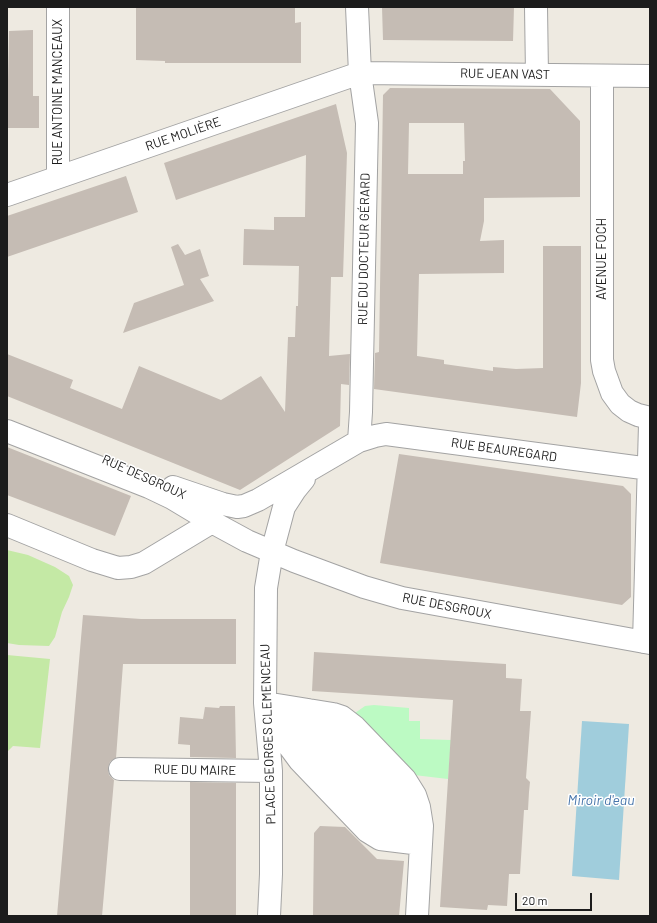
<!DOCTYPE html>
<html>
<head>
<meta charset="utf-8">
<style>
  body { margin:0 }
  #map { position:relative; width:657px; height:923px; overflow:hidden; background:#eeeae1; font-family:Barlow,sans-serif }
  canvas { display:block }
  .frame { position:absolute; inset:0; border:8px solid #1c1c1c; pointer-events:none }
  .scale { position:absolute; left:515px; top:893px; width:77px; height:18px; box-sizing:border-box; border:2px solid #1c1c1c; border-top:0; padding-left:5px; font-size:12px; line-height:14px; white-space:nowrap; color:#1c1c1c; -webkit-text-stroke:3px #fff; paint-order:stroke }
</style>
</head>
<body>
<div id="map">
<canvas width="657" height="923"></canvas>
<div class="frame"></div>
<div class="scale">20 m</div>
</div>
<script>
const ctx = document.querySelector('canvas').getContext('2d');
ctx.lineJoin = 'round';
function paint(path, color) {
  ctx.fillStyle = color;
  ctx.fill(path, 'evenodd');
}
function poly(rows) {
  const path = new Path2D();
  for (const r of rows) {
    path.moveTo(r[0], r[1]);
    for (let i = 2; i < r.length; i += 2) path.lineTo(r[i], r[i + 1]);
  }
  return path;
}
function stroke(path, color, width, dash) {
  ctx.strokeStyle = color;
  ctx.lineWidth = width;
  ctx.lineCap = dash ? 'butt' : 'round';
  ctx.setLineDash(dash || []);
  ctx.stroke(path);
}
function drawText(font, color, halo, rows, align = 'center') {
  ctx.font = font + ' Barlow,sans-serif';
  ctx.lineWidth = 3;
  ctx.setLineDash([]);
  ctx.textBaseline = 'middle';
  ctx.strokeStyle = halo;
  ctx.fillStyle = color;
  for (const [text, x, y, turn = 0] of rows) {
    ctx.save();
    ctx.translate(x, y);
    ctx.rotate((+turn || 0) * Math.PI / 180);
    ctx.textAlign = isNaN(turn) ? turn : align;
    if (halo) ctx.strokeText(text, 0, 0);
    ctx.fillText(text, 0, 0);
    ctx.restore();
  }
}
paint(poly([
  [7,550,28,555,55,567,69,576,73,585,69,597,62,612,55,637,49,646,19,645,7,643],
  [7,655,50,659,40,748,13,746,7,752]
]), '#c4e9a5');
paint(poly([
  [374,705,409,708,409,721,420,721,420,739,451,740,448,779,414,775,355,713,365,706]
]), '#bcfac3');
paint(poly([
  [582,721,629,724,619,880,572,876]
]), '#a0cddc');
paint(poly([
  [136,7,295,7,295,23,301,22,301,63,165,63,165,61,136,60],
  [382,7,514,7,513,41,383,40],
  [33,30,33,96,39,96,39,128,7,128,9,31],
  [390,88,550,89,580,121,580,197,484,198,484,221,480,241,504,240,504,273,419,274,417,356,444,360,444,364,493,371,493,367,516,369,543,368,543,246,581,246,581,383,577,417,374,389,375,353,379,352,383,95],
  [409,123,464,123,465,161,463,161,463,174,408,174],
  [336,104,347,153,343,277,331,277,329,356,350,354,349,385,341,384,340,426,240,490,7,396,7,354,73,380,70,388,122,409,139,366,221,400,261,376,285,412,288,337,295,337,296,306,298,306,299,266,243,265,244,229,274,230,274,217,305,217,306,155,176,200,164,163],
  [126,176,138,212,7,257,7,216],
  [178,244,185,255,200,249,209,276,200,279,214,301,123,333,134,303,184,285,171,247],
  [7,447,131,496,115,536,7,495],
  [399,454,623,486,631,494,631,597,622,605,380,563],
  [83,615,141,619,236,619,236,664,123,664,116,758,110,762,108,768,109,775,114,780,102,916,57,916],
  [314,652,506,664,506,678,522,679,520,711,531,711,526,778,530,782,529,792,528,810,524,810,520,874,509,874,507,906,488,905,487,910,440,907,453,700,312,691],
  [220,706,235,706,236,758,190,757,190,745,178,744,180,717,203,719,205,707,219,708],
  [190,782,236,783,236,916,190,916],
  [320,826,345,827,377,859,404,861,399,916,313,916,314,833]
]), '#c5bcb4');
const minor = poly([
  [357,7,360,73,367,123,361,412,359,441],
  [536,7,537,75],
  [602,76,602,360,604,371,612,393,620,404,629,411,638,415,650,418],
  [58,177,58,7],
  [7,195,360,73,650,76],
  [7,431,149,487,172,498,212,522,247,541,294,561,364,587,402,598,650,643],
  [173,487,223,504,237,507,244,506,258,500,359,441,375,436,386,434,650,469],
  [7,525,92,560,118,568,131,567,144,563,212,522],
  [644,642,650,424],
  [265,703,333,714,342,717,355,727,405,779,415,795,419,807,422,826,417,916],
  [268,705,294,725,392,826,415,841],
  [308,710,422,826],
  [269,714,283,738,300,761,367,831,380,839,421,844],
  [120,769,271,771],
  [269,916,271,874,271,771,265,703,266,588,272,552,284,507,295,490,304,479]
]);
stroke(minor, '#a3a3a3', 24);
stroke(minor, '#fff', 22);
drawText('13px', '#1c1c1c', '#fff', [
  ["RUE JEAN VAST",505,74,1],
  ["RUE ANTOINE MANCEAUX",58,92,-90],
  ["RUE MOLIÈRE",183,134,-19],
  ["RUE DU DOCTEUR GÉRARD",364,249,-89],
  ["AVENUE FOCH",602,259,-90],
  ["RUE BEAUREGARD",504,450,8],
  ["RUE DESGROUX",144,477,24],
  ["RUE DESGROUX",447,606,11],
  ["PLACE GEORGES CLEMENCEAU",268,734,-92],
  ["RUE DU MAIRE",195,770,1]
]);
drawText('italic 14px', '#4876ac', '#fff', [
  ["Miroir d'eau",601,800]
]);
</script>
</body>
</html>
